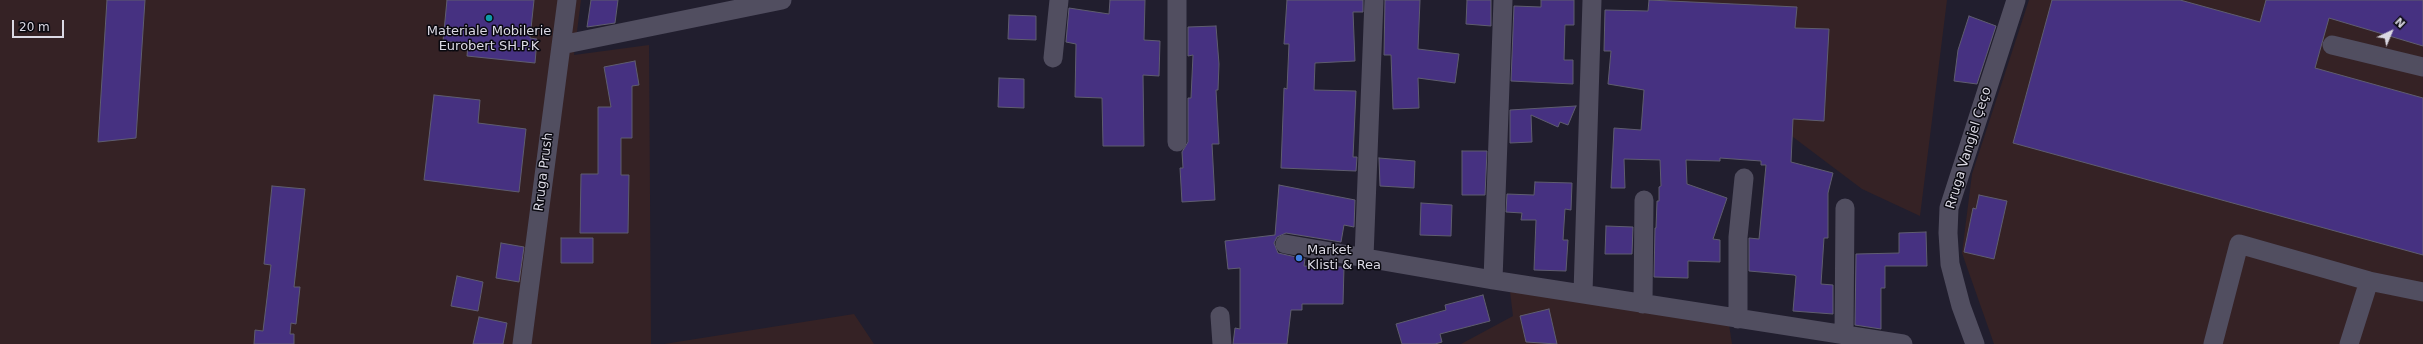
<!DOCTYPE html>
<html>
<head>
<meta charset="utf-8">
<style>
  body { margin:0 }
  #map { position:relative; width:2423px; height:344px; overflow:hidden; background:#211e2e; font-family:"DejaVu Sans",sans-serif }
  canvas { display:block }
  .north { position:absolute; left:2371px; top:12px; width:40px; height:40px; -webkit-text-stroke:3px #0a0910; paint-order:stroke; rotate:44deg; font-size:11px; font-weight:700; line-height:16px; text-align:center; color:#dbd9e4 }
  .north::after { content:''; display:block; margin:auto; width:14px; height:18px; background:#dbd9e4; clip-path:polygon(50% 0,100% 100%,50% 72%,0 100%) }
  .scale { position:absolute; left:12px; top:20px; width:52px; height:18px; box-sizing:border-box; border:2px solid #dbd9e4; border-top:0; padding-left:5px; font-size:12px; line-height:14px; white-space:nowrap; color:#dbd9e4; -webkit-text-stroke:3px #0a0910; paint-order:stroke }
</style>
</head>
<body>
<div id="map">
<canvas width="2423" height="344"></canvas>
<div class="north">N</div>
<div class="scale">20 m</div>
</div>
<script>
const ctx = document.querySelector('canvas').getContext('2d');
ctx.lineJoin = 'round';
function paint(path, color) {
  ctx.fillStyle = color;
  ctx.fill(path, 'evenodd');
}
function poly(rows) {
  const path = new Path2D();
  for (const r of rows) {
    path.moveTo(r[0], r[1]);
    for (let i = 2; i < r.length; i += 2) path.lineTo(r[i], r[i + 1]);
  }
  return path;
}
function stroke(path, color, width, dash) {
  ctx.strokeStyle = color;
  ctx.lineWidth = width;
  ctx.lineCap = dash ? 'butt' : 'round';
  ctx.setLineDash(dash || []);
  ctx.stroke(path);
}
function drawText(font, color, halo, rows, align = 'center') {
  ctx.font = font + ' "DejaVu Sans",sans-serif';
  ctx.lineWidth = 3;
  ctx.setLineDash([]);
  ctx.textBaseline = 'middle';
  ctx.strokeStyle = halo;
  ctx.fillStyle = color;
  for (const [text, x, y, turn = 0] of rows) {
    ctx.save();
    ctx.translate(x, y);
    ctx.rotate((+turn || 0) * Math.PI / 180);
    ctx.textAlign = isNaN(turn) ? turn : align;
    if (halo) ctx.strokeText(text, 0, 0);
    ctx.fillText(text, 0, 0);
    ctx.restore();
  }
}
paint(poly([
  [0,0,581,0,574,55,649,45,651,344,0,344],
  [1649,0,1947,0,1920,216,1862,189,1789,134,1642,125],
  [2029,0,2423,0,2423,344,1994,344,1962,253,1972,174],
  [1509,283,1728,318,1732,344,1461,344,1513,316],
  [854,314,874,344,664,344]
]), '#352225');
const building = poly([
  [107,0,145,0,136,138,98,142,107,0],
  [447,0,534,0,530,38,537,39,535,63,467,56,468,44,443,41,447,0],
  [591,0,618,0,615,23,587,27,591,0],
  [1110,0,1145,0,1144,40,1160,41,1159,76,1143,75,1144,146,1103,146,1102,98,1075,97,1076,44,1066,42,1069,8,1109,14,1110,0],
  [1287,0,1363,0,1363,12,1353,12,1355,61,1315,63,1314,90,1356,91,1353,157,1357,157,1356,171,1281,168,1284,88,1287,89,1289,44,1284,44,1287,0],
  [1385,0,1420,0,1418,49,1459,54,1455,83,1418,78,1419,108,1393,109,1391,55,1384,55,1385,0],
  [1467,0,1491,0,1491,26,1466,24,1467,0],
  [1541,0,1574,0,1574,25,1565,25,1564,60,1573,60,1573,84,1511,81,1514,6,1541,7,1541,0],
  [1649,0,1797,7,1795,28,1829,29,1824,121,1793,119,1791,162,1833,173,1828,193,1828,238,1824,238,1821,284,1833,285,1833,314,1793,311,1796,276,1794,275,1749,271,1749,238,1759,239,1766,165,1761,165,1761,161,1720,158,1720,161,1686,160,1687,184,1727,198,1713,239,1720,240,1720,262,1688,261,1688,278,1654,277,1655,228,1656,228,1657,201,1659,201,1659,187,1661,186,1660,160,1624,159,1625,188,1611,188,1614,128,1641,130,1644,90,1608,84,1611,51,1604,51,1605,10,1648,11,1649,0],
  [2052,0,2180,0,2260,22,2266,0,2423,0,2423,46,2329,18,2315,68,2423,98,2423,255,2013,143,2052,0],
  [1009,15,1036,16,1036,40,1008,39,1009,15],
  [1969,16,1996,26,1977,84,1954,81,1958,50,1969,16],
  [1216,26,1219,64,1218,90,1216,90,1219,144,1212,144,1215,200,1182,202,1180,168,1183,168,1182,152,1188,142,1188,98,1191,98,1193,55,1188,56,1188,27,1216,26],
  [635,61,639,85,632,86,632,138,621,138,621,175,629,175,628,233,580,233,581,174,598,174,598,107,611,107,604,67,635,61],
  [999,78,1024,79,1024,108,998,107,999,78],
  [434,95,480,100,478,123,526,129,519,192,424,180,434,95],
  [1576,106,1568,125,1560,122,1558,127,1531,115,1532,142,1510,143,1510,110,1576,106],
  [1462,151,1487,151,1485,195,1462,195,1462,151],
  [1379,158,1415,161,1414,188,1380,186,1379,158],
  [1535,182,1572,183,1571,210,1565,209,1563,240,1568,240,1566,271,1534,270,1536,220,1521,220,1522,213,1506,212,1507,194,1534,195,1535,182],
  [1279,185,1355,200,1354,227,1344,225,1341,242,1286,233,1277,237,1274,243,1278,253,1305,259,1304,266,1344,267,1343,304,1302,304,1302,310,1291,310,1287,344,1233,344,1235,328,1240,329,1240,268,1228,269,1225,241,1275,235,1279,185],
  [272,186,305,189,294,287,300,287,296,324,291,323,290,334,294,334,294,344,254,344,255,330,263,331,271,265,264,264,272,186],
  [1979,195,2007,201,1994,259,1964,252,1973,208,1976,209,1979,195],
  [1421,203,1452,205,1451,236,1420,235,1421,203],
  [1606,226,1633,227,1632,254,1605,254,1606,226],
  [1926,232,1927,266,1885,266,1885,288,1881,288,1881,329,1855,325,1856,254,1899,253,1899,233,1926,232],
  [561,238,593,238,593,263,561,263,561,238],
  [501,243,524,247,519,282,496,278,501,243],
  [457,276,483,282,478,311,451,306,457,276],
  [1483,295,1490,321,1440,334,1442,342,1435,344,1402,344,1396,324,1446,310,1445,305,1483,295],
  [1549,309,1557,344,1526,342,1520,316,1549,309],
  [479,317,507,323,503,344,473,344,479,317]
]);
paint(building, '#463181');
stroke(building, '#5f5d6f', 1);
stroke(poly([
  [561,45,782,0],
  [2332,45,2423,67],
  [1053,58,1059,0],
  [1177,142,1177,0],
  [1285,244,1493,280,1903,344],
  [1364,257,1374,0],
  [1493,280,1503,0],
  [1583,293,1592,0],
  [1643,304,1644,200],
  [1220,316,1222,344],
  [1738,319,1738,237,1744,178],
  [1844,335,1845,208],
  [522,344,567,0],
  [1975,344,1961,306,1950,264,1948,233,1949,208,2016,0],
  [2213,344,2239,244,2369,281,2423,292],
  [2349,344,2369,281]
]), '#514e60', 19);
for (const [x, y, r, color] of [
  [489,18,4,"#0f9aa8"],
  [1299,258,4,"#3f7fe0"]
]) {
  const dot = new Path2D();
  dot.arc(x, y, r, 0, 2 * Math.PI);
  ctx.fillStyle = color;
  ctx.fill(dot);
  stroke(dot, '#0a0910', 1.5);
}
drawText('13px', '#dbd9e4', '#0a0910', [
  ["Materiale Mobilerie",489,32],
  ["Eurobert SH.P.K",489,47],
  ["Market",1307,251,"left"],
  ["Klisti & Rea",1307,266,"left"]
]);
drawText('13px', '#dbd9e4', '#0a0910', [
  ["Rruga Vangjel Çeço",1969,148,-73],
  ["Rruga Prush",544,172,-83]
]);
</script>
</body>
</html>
